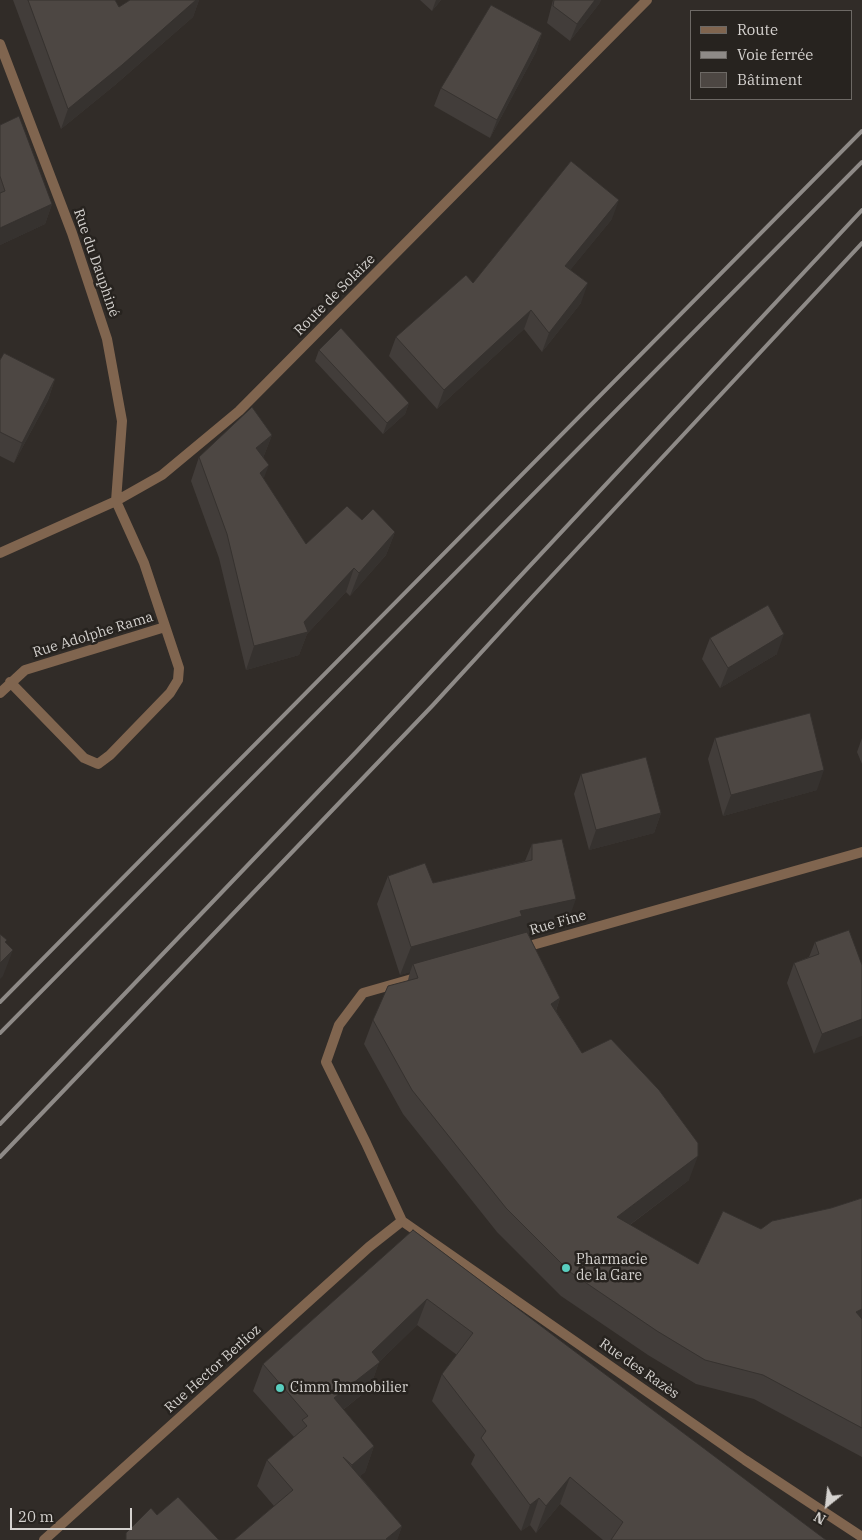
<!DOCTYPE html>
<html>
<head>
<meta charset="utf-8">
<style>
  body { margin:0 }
  #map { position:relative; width:862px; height:1540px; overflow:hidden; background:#312c28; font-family:"IBM Plex Serif",serif }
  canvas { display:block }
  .legend { position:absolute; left:690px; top:10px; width:162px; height:90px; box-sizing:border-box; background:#27231f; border:1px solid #6d6965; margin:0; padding:6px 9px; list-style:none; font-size:15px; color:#d5d2cf }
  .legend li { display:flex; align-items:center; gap:10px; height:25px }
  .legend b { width:25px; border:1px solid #6d6965 }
  .north { position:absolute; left:802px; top:1480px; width:50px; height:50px; -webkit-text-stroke:4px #27231f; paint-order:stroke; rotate:209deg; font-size:14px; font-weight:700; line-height:20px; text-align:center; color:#d5d2cf }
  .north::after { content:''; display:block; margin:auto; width:18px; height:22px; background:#d5d2cf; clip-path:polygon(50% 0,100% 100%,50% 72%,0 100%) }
  .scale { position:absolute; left:10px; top:1508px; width:122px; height:22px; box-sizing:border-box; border:2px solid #d5d2cf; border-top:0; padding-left:6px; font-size:15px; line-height:18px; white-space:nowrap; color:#d5d2cf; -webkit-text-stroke:4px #27231f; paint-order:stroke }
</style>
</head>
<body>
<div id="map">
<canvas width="862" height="1540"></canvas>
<ul class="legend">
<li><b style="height:6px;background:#80654f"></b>Route</li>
<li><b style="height:6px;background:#8e8a87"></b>Voie ferrée</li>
<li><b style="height:14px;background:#4d4743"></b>Bâtiment</li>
</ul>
<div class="north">N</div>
<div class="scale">20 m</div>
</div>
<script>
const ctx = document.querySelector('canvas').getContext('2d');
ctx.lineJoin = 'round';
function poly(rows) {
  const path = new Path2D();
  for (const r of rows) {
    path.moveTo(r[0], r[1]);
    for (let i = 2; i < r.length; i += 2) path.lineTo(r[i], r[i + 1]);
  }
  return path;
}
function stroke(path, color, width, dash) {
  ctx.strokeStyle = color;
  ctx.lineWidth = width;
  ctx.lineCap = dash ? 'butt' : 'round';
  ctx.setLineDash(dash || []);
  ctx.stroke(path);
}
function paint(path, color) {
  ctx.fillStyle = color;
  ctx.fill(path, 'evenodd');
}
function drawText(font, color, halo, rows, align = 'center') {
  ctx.font = font + ' "IBM Plex Serif",serif';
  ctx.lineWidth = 5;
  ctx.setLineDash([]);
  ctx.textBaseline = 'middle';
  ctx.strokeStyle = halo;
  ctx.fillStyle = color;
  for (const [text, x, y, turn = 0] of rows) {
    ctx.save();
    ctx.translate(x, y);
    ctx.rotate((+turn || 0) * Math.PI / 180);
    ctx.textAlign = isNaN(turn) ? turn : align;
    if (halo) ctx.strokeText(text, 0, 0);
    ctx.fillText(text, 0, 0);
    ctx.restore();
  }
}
stroke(poly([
  [0,44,72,233,107,339,122,421,116,501,144,563,179,668,178,680,170,693,110,755,98,764,84,758,10,682],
  [0,553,116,501,162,475,239,411,647,0],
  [0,693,25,670,165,627],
  [522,948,862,852],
  [402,1221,366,1143,326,1062,339,1025,363,993,419,977],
  [402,1221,745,1460,862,1537],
  [44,1540,369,1247,402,1221]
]), '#80654f', 10);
stroke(poly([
  [0,1002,862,131],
  [0,1033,862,162],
  [0,1124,357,751,862,210],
  [0,1157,433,705,534,595,862,243]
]), '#8e8a87', 4);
paint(poly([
  [13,0,115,0,119,7,130,0,199,0,193,17,115,85,61,129],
  [420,0,441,0,432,11],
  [553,0,601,0,599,4,570,41,547,23],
  [542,33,536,52,490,138,434,106,441,88],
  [0,125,52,204,45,224,0,245],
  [612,219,570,270,581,303,542,352,524,329,437,409,389,356,396,337,473,283],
  [319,350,409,403,405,414,383,434,315,361],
  [0,360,55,379,48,400,14,463,0,456],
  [272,435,263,458,263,479,306,544,362,520,395,532,386,555,350,596,346,592,307,634,299,655,246,670,219,558,191,481,199,457],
  [710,638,777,654,720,688,702,659],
  [715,738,817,790,723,816,708,759],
  [862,738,862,764,857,752],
  [581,774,661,813,654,833,589,850,574,794],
  [532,844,566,927,528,935,560,998,556,1011,582,1053,689,1180,630,1225,698,1264,761,1229,831,1208,862,1198,862,1457,754,1399,696,1384,648,1355,561,1296,497,1232,403,1114,364,1044,373,1020,408,980,410,972,400,975,377,904,388,876,433,883,525,861],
  [815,942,862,965,814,1054,787,983,794,963,809,957],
  [413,1230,826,1540,603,1540,560,1504,536,1533,530,1525,521,1531,471,1464,475,1455,432,1401,442,1374,457,1355,417,1325,379,1362,370,1388,343,1410,374,1446,365,1472,360,1476,402,1526,397,1540,234,1540,274,1506,257,1486,267,1460,294,1437,253,1391,263,1364]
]), '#423d3a');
paint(poly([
  [196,0,199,0,193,17,115,85,61,129,68,109],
  [436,0,441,0,432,11],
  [595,0,601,0,599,4,570,41,577,24],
  [542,33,536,52,490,138,497,120],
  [619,200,612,219,558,285,565,266],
  [52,204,45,224,0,245,0,228],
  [588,283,581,303,542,352,549,333],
  [531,310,524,329,437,409,444,390],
  [55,379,48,400,14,463,22,443],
  [409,403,405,414,383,434,387,423],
  [272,435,263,458,256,448],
  [269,465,260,488,260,473],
  [395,532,386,555,350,596,359,573],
  [354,568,346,592,307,634,299,655,246,670,254,646,304,622],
  [784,634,777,654,720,688,728,668],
  [824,770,817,790,723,816,731,795],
  [661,813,654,833,589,850,596,830],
  [576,899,566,927,514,939,413,964,410,972,400,975,411,947,520,911],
  [13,950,3,976,0,979,0,963],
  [560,998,552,1022,551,1004],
  [862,1019,862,1036,814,1054,822,1034],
  [698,1156,689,1180,608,1241,617,1217],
  [427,1299,417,1325,379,1362,370,1388,324,1425,334,1398,372,1352],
  [862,1309,862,1327,856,1312],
  [374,1446,365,1472,342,1492,352,1465],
  [570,1477,560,1504,536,1533,546,1506],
  [539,1498,530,1525,521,1531,530,1505],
  [402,1526,397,1540,386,1540,386,1539]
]), '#36322f');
const building = poly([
  [28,0,115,0,119,7,130,0,196,0,122,65,68,109,28,0],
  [554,0,595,0,577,24,553,6,554,0],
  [491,5,542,33,497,120,441,88,491,5],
  [19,116,52,204,0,228,0,193,5,191,0,176,0,125,19,116],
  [571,161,619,200,565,266,588,283,549,333,531,310,444,390,396,337,466,275,473,283,571,161],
  [341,328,409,403,387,423,319,350,341,328],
  [4,353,55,379,22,443,0,432,0,360,4,353],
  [252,407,272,435,256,448,269,465,260,473,306,544,347,506,362,520,373,509,395,532,359,573,354,568,304,622,308,632,254,646,227,534,199,457,252,407],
  [768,605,784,634,728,668,710,638,768,605],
  [810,713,824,770,731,795,715,738,810,713],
  [646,757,661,813,596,830,581,774,646,757],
  [562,839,576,899,520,911,522,916,411,947,388,876,425,863,433,883,532,860,532,844,562,839],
  [849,930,862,965,862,1019,822,1034,794,963,819,954,815,942,849,930],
  [527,932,560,998,551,1004,582,1053,611,1039,659,1090,698,1143,698,1156,617,1217,698,1264,723,1211,761,1229,772,1221,831,1208,862,1198,862,1309,856,1312,862,1319,862,1428,763,1375,705,1360,657,1331,570,1272,506,1208,412,1090,373,1020,388,986,418,978,413,964,527,932],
  [0,934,7,940,5,942,13,950,0,963,0,934],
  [413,1230,826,1540,611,1540,623,1522,570,1477,546,1506,539,1498,530,1505,481,1438,486,1431,442,1374,473,1333,427,1299,372,1352,380,1362,334,1398,374,1446,352,1465,343,1457,402,1526,386,1539,387,1540,234,1540,293,1490,267,1460,307,1426,302,1420,308,1416,263,1364,413,1230],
  [178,1497,219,1540,126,1540,126,1533,151,1508,157,1515,178,1497]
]);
paint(building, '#4d4743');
stroke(building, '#36322f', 1);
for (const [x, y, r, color] of [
  [566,1268,5,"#59cebf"],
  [280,1388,5,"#59cebf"]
]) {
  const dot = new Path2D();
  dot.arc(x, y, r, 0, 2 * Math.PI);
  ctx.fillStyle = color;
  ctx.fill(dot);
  stroke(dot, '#27231f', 2);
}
drawText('14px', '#d5d2cf', '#27231f', [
  ["Rue du Dauphiné",96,263,71],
  ["Route de Solaize",335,295,-45],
  ["Rue Adolphe Rama",93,635,-17],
  ["Rue Fine",558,923,-16],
  ["Rue Hector Berlioz",213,1369,-42],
  ["Rue des Razès",639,1369,35]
]);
drawText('14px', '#d5d2cf', '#27231f', [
  ["Pharmacie",576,1260],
  ["de la Gare",576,1276],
  ["Cimm Immobilier",290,1388]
], 'left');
</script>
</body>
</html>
